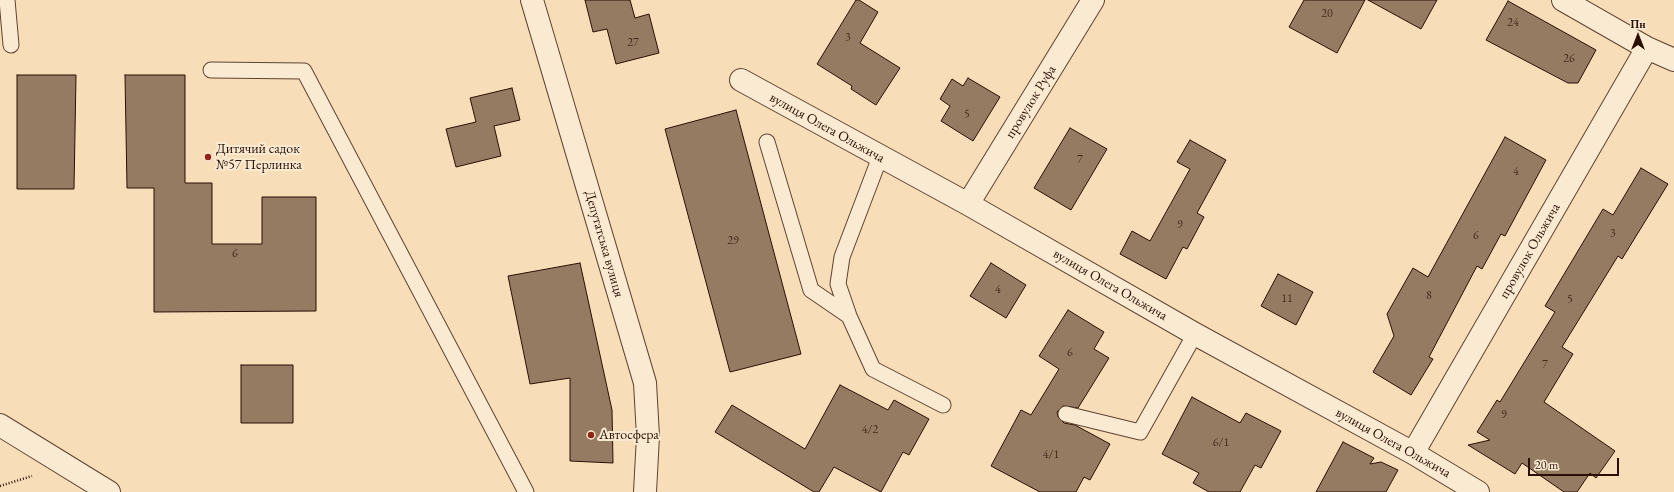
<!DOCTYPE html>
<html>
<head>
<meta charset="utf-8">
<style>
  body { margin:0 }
  #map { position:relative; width:1674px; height:492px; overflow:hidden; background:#f8deb8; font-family:"EB Garamond",serif }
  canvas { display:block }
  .north { position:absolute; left:1618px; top:16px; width:40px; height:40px; -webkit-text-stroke:3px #faead1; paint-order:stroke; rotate:0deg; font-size:11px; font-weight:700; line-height:16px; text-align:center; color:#2a0f04 }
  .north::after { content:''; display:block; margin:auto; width:14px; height:18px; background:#2a0f04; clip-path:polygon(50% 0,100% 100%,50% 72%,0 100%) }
  .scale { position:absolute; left:1528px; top:458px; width:91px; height:18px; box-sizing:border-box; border:2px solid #2a0f04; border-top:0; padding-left:5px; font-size:12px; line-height:14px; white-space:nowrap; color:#2a0f04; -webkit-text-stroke:3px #faead1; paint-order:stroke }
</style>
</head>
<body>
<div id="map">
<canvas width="1674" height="492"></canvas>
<div class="north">Пн</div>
<div class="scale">20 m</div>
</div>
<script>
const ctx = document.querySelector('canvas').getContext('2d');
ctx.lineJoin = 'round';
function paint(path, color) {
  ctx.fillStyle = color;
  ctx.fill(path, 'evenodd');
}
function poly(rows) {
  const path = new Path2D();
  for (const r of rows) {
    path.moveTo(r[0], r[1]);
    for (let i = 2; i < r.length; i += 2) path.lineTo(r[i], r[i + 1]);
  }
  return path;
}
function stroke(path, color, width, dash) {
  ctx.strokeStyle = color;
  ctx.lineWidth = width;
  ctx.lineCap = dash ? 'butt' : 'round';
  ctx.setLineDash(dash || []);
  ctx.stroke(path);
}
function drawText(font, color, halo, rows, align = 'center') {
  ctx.font = font + ' "EB Garamond",serif';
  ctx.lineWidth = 4;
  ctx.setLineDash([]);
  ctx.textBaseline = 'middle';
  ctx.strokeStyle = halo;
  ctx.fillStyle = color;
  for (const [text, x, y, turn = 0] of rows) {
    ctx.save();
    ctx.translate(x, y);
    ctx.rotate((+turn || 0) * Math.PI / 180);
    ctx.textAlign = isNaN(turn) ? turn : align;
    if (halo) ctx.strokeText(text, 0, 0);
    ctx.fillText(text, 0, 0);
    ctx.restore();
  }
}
const building = poly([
  [585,0,630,0,635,18,649,14,659,53,616,64,607,29,593,32,585,0],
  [856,0,859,0,878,12,860,43,900,68,876,105,851,89,852,86,817,64,856,0],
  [1304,0,1365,0,1337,53,1289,27,1304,0],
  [1368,0,1437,0,1421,29,1368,0],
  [1508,1,1596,50,1578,83,1568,83,1486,40,1508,1],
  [17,75,76,75,74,189,17,189,17,75],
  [125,75,185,75,185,183,212,183,212,244,262,244,262,197,316,197,316,311,154,312,154,188,127,188,125,75],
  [968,78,1000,97,973,141,941,121,950,106,940,99,952,79,963,86,968,78],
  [512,88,520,120,494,126,501,156,456,167,446,129,476,122,470,98,512,88],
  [736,110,801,354,730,372,665,129,736,110],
  [1070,128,1107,149,1071,210,1034,188,1070,128],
  [1505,137,1546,160,1505,236,1501,234,1482,269,1477,266,1429,357,1433,359,1411,395,1373,372,1394,336,1387,314,1413,268,1428,277,1505,137],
  [1190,140,1226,160,1197,213,1204,217,1187,249,1183,247,1166,279,1120,254,1132,231,1150,241,1190,169,1177,162,1190,140],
  [1641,168,1668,184,1622,259,1618,256,1562,347,1573,354,1544,402,1615,451,1596,478,1590,473,1577,492,1564,492,1522,463,1515,474,1468,445,1490,440,1477,432,1497,400,1500,402,1555,312,1545,306,1603,209,1613,215,1641,168],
  [580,263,612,410,613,463,570,461,570,378,530,384,508,276,580,263],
  [991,263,1026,285,1006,318,970,296,991,263],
  [1278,274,1313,292,1296,325,1261,306,1278,274],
  [1068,310,1104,332,1094,349,1109,358,1078,408,1063,406,1057,412,1058,417,1064,423,1075,425,1110,444,1090,480,1084,477,1076,492,1040,492,991,466,1021,410,1031,415,1059,369,1039,356,1068,310],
  [241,365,293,365,293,423,241,423,241,365],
  [840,385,888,410,894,400,929,419,909,455,903,452,881,492,834,467,819,492,814,492,715,432,732,405,805,449,840,385],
  [1192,397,1240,423,1246,413,1281,431,1261,468,1255,465,1240,492,1209,492,1193,483,1199,473,1162,454,1192,397],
  [1343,442,1374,458,1370,464,1381,462,1398,470,1386,492,1316,492,1343,442]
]);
paint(building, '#957b62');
stroke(building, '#2a0f04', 1);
const lane = poly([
  [7,0,11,45],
  [211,70,304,71,526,492],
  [767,142,811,290,849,316],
  [880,157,842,257,838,284,849,316,873,369,943,405],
  [1066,414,1140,432,1195,334]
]);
const street = poly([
  [532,0,645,383,648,436,645,492],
  [1563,0,1647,48,1674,60],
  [741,80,968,204,1195,334,1413,453,1478,492],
  [968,204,1093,0],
  [0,425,109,492],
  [1413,453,1647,48]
]);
stroke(lane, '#5e4331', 17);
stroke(street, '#5e4331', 24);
stroke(poly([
  [0,486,32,476]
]), '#2a0f04', 2.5, [1, 2]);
stroke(lane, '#faead1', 15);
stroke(street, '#faead1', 22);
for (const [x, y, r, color] of [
  [208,157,4,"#8f2418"],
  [591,435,4,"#8f2418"]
]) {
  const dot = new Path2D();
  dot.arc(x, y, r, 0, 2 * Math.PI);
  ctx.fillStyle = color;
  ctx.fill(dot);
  stroke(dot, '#faead1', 1.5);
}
drawText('12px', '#452a1c', null, [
  ["20",1327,14],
  ["24",1513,23],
  ["3",848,38],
  ["27",633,43],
  ["26",1569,59],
  ["5",967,114],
  ["7",1080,160],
  ["4",1516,172],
  ["9",1180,225],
  ["3",1613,234],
  ["6",1476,236],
  ["29",733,241],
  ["6",235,254],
  ["4",998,290],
  ["8",1429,296],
  ["11",1287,299],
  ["5",1570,299],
  ["6",1070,353],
  ["7",1545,365],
  ["9",1504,415],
  ["4/2",870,430],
  ["6/1",1221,443],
  ["4/1",1051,455]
]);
drawText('14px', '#2a0f04', '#faead1', [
  ["провулок Руфа",1031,102,-58],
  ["вулиця Олега Ольжича",827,128,29],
  ["Депутатська вулиця",604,244,74],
  ["провулок Ольжича",1530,251,-60],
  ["вулиця Олега Ольжича",1110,285,30],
  ["вулиця Олега Ольжича",1393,443,29]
]);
drawText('14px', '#2a0f04', '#faead1', [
  ["Дитячий садок",216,149],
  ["№57 Перлинка",216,165],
  ["Автосфера",599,435]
], 'left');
</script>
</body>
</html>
